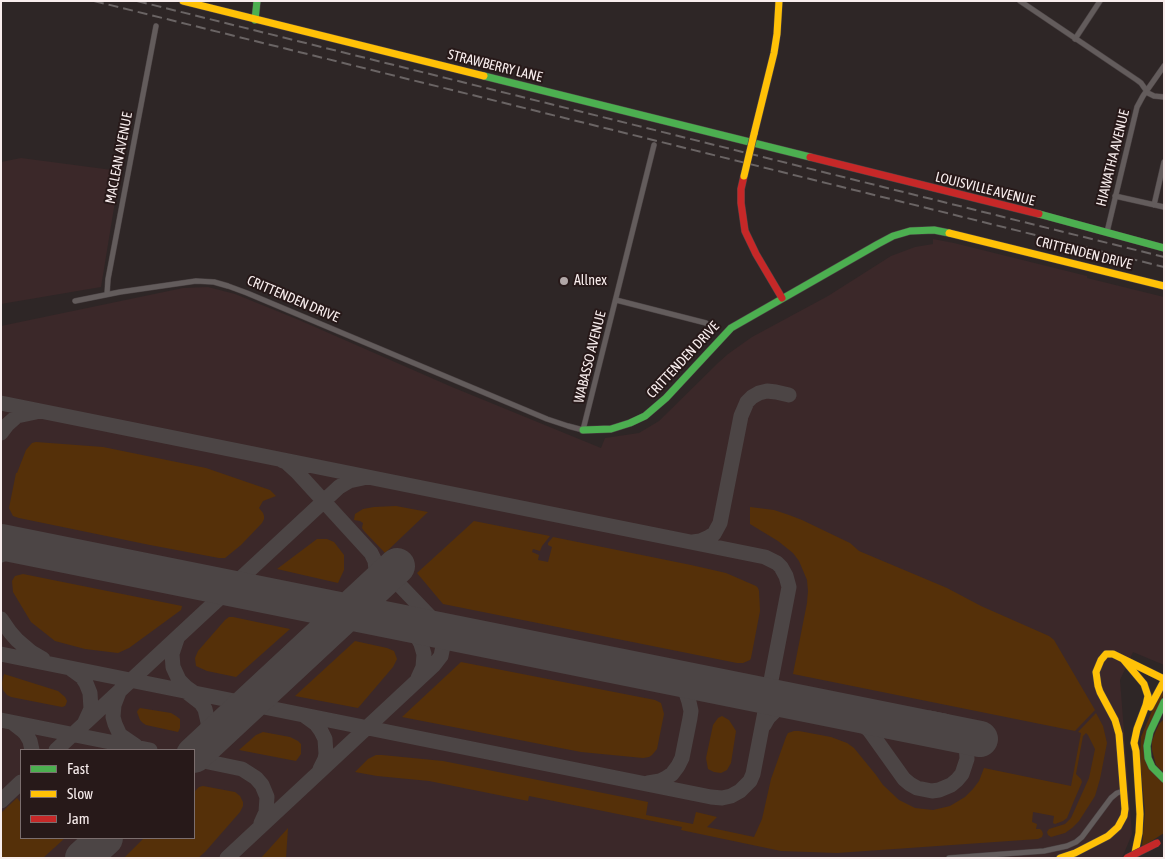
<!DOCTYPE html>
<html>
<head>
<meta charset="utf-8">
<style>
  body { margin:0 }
  #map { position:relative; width:1165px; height:859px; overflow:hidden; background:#2e2626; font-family:"Asap Condensed",sans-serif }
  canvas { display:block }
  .frame { position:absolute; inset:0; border:2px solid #f8eded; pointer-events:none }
  .legend { position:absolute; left:20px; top:749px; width:175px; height:90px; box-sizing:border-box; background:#271919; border:1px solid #7b6e6e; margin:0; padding:6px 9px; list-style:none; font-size:15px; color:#f8eded }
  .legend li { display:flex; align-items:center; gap:10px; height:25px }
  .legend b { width:25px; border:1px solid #7b6e6e }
</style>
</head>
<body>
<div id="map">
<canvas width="1165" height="859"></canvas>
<div class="frame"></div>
<ul class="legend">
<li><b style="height:6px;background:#4caf50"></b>Fast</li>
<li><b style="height:6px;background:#ffc107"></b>Slow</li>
<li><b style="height:6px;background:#c62828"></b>Jam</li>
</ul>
</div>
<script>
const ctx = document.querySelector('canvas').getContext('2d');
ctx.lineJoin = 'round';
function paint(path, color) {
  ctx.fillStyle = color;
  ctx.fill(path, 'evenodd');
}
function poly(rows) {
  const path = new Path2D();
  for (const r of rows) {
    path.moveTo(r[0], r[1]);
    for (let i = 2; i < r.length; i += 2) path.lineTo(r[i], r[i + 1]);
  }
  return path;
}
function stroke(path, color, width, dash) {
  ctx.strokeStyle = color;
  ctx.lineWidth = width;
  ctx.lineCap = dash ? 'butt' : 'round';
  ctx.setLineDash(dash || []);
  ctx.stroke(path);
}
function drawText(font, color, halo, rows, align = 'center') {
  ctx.font = font + ' "Asap Condensed",sans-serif';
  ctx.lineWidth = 4;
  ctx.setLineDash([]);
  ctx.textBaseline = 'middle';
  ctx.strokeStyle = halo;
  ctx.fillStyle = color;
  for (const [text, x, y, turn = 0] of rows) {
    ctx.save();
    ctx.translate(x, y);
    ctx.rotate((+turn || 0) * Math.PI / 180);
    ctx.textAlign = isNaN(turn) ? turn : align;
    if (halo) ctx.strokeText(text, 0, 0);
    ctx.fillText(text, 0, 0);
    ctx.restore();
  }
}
paint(poly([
  [21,158,120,171,101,287,1,304,1,162],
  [933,239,954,243,1087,276,1087,278,1164,297,1164,665,1133,652,1120,680,1132,834,1122,858,1,858,1,326,183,288,208,287,235,294,299,320,452,387,601,448,605,438,639,433,659,421,719,362,728,354,752,337,828,296,891,256,915,247,933,244],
  [21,750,194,750,194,838,21,838]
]), '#3b2829');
paint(poly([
  [36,442,103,447,206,468,270,490,276,496,263,501,259,508,263,513,264,516,264,519,262,523,241,545,225,558,219,558,150,545,19,518,13,516,9,508,16,473,17,473,26,450,32,443],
  [396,506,428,512,385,553,364,531,362,528,363,523,360,521,354,520,355,514,363,509,374,507],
  [750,507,774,510,789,515,802,520,850,543,859,551,947,588,981,606,1049,636,1054,640,1095,710,1075,731,793,674,807,603,808,591,807,580,799,561,793,553,778,541,750,524],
  [474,521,550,536,542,546,540,551,533,549,532,552,539,555,538,560,548,562,552,547,548,545,548,543,553,537,691,565,726,573,756,586,758,588,759,591,760,611,751,658,750,660,743,663,737,663,443,604,417,573],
  [317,539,327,539,334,542,344,555,344,570,338,583,277,569],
  [23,574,182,606,181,610,129,648,118,653,85,649,55,641,31,622,13,592,12,581,15,576],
  [229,617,233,617,290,629,236,677,207,671,196,666,195,658,198,651,225,620],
  [355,641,387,648,394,651,397,659,393,667,358,708,295,696],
  [461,662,655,700,661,703,664,714,657,749,652,755,649,757,643,758,581,752,402,717],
  [4,674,58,691,65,697,67,701,66,704,65,706,62,707,11,697,7,695,3,690,2,683],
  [1162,692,1164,692,1163,696,1147,731,1145,759,1164,783,1164,833,1142,847,1145,812,1140,759,1141,737,1157,699],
  [140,708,171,713,176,716,180,719,180,728,178,732,146,725,143,723,140,720,137,712,138,710],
  [1096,713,1103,726,1107,743,1100,779,1095,796,1079,821,1072,828,1065,833,1051,837,1048,835,1047,832,1049,829,1065,824,1071,818,1089,778,1095,749,1088,735,1086,733,1083,736,1076,774,1081,779,1082,782,1073,803,1067,818,1063,821,1055,824,1053,823,1054,816,1033,812,1032,822,1037,824,1036,829,1040,829,1042,831,1043,834,1042,837,1038,839,837,853,781,851,681,830,682,827,529,796,528,801,429,781,377,776,355,772,368,759,376,755,382,755,443,761,648,802,646,815,693,824,696,812,717,817,707,827,754,837,762,819,771,779,786,737,788,733,794,731,799,731,831,737,847,743,854,748,876,775,883,785,899,800,915,808,933,810,950,806,965,797,973,789,979,781,984,768,1071,786,1081,733,1078,732],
  [722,716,729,720,736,731,731,763,727,770,721,773,714,772,708,769,706,758,713,725,718,718],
  [1164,719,1164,773,1156,765,1152,750,1152,741,1155,733,1159,724],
  [263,732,290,737,298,741,301,744,301,754,296,761,239,750,256,735],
  [203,786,235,792,240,796,243,802,243,806,240,812,205,852,198,858,124,858,144,838,194,838,194,792,199,787],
  [17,798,21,803,21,838,65,838,43,858,1,858,1,813],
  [288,828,286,858,261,858]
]), '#553009');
stroke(poly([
  [1,403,765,557,777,563,781,567,786,576,789,587,753,774,750,781,740,791,731,796,722,798,711,797,1,654],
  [1,433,7,425,17,416,36,412],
  [283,461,286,462,297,472,371,553,375,561,376,570,375,579,371,587,330,626],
  [1,538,9,542,26,546],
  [693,542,700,541,709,537,714,534,720,523,741,416,747,402,752,397,759,393,767,391,776,392,789,395],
  [1,555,16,549,26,549,78,559],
  [361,616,401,624,415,633,421,644,424,654,423,667,418,678],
  [1,619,10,632,17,640,31,652,43,659],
  [177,639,172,654,173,667,179,680,186,687,193,692],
  [614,665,663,676,673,680,679,685,686,693,689,702,691,711,690,718,682,758,678,766,672,774,666,778,660,781,648,783],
  [71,669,82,677,86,683,90,693,91,709,85,722],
  [119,692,114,705,113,717,115,724,120,735,136,746],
  [188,693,201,703,205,709,208,722,208,731,206,738,203,745,194,753],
  [837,710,855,718,869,730,904,779,910,784,917,788,932,791,939,790,951,785,957,780,962,774,967,759,966,742,959,730,953,725,945,721,930,718,916,721,909,725],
  [305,716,316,724,321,731,325,739,326,754,325,759,320,769],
  [1,720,150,750],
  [13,723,22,730,26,734,30,741,32,750],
  [764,725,768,718,777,709,788,704,801,703],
  [206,746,244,711,249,708,259,707],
  [56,750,339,487,349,481,363,478],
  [194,759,242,769,256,778,262,785,267,797,266,812,261,823],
  [1,801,21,782],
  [90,858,95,849,106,838],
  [227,858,434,665,441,656,443,646,443,639,441,631,436,623,389,574]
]), '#4c4545', 15);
stroke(poly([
  [1,542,980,739],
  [194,755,397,566],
  [83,858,105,838]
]), '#4c4545', 36);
const street = poly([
  [1020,1,1137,80,1141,83,1148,93,1154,96,1164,97],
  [1075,39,1100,1],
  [1115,196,1164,207],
  [1154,205,1164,162],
  [1107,232,1137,107,1143,96,1164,66],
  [107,294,108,279,156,26],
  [616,300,706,323],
  [75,301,120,292,196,281,214,282,228,286,247,293,547,419,568,426,583,430,654,145],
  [949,858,1044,851,1067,846,1076,842,1082,837,1111,798,1117,793,1123,791]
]);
const fast = poly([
  [255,20,257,1],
  [484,76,810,157],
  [1039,214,1164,248],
  [583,430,611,429,630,423,645,416,666,398,731,328,878,244,893,236,910,231,934,230,949,233],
  [1164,702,1150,732,1147,746,1148,758,1152,767,1164,779]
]);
const slow = poly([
  [183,1,484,76],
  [754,134,774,53,777,34,779,1],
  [949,233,1164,286],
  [1123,659,1144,684,1148,696,1146,705,1137,729,1134,743,1136,751,1140,814,1139,833,1134,858],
  [1150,707,1164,681],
  [1060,858,1075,853,1108,836,1118,827,1124,816,1125,809,1119,734,1115,720,1100,692,1098,686,1096,672,1101,660,1106,654,1113,654,1164,679]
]);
const jam = poly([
  [810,157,1039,214],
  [744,176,741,189,741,203,745,231,756,254,782,298]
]);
stroke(street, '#4b4344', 6);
stroke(fast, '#4b4344', 8);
stroke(slow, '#4b4344', 8);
stroke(jam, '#4b4344', 8);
stroke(street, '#635c5c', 5);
stroke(fast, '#4caf50', 7);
stroke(slow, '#ffc107', 7);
stroke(jam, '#c62828', 7);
stroke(poly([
  [94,1,1164,267],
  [137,1,1164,257]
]), '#6a6464', 2, [10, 5]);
const slowBridge = poly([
  [744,176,754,134]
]);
const jamBridge = poly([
  [1127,858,1157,843]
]);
stroke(slowBridge, '#4b4344', 8, []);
stroke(jamBridge, '#4b4344', 8, []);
stroke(slowBridge, '#ffc107', 7);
stroke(jamBridge, '#c62828', 7);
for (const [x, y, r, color] of [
  [564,281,5,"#b1a7a7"]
]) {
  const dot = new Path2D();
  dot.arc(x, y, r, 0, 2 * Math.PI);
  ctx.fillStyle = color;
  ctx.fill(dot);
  stroke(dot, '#271919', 2);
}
drawText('14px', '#f8eded', '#271919', [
  ["STRAWBERRY LANE",495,66,14],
  ["MACLEAN AVENUE",119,158,-79],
  ["HIAWATHA AVENUE",1113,158,-76],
  ["LOUISVILLE AVENUE",985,189,14],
  ["CRITTENDEN DRIVE",1084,253,14],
  ["CRITTENDEN DRIVE",293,299,23],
  ["WABASSO AVENUE",590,357,-76],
  ["CRITTENDEN DRIVE",683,360,-47]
]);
drawText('14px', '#f8eded', '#271919', [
  ["Allnex",574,281]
], 'left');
</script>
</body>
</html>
